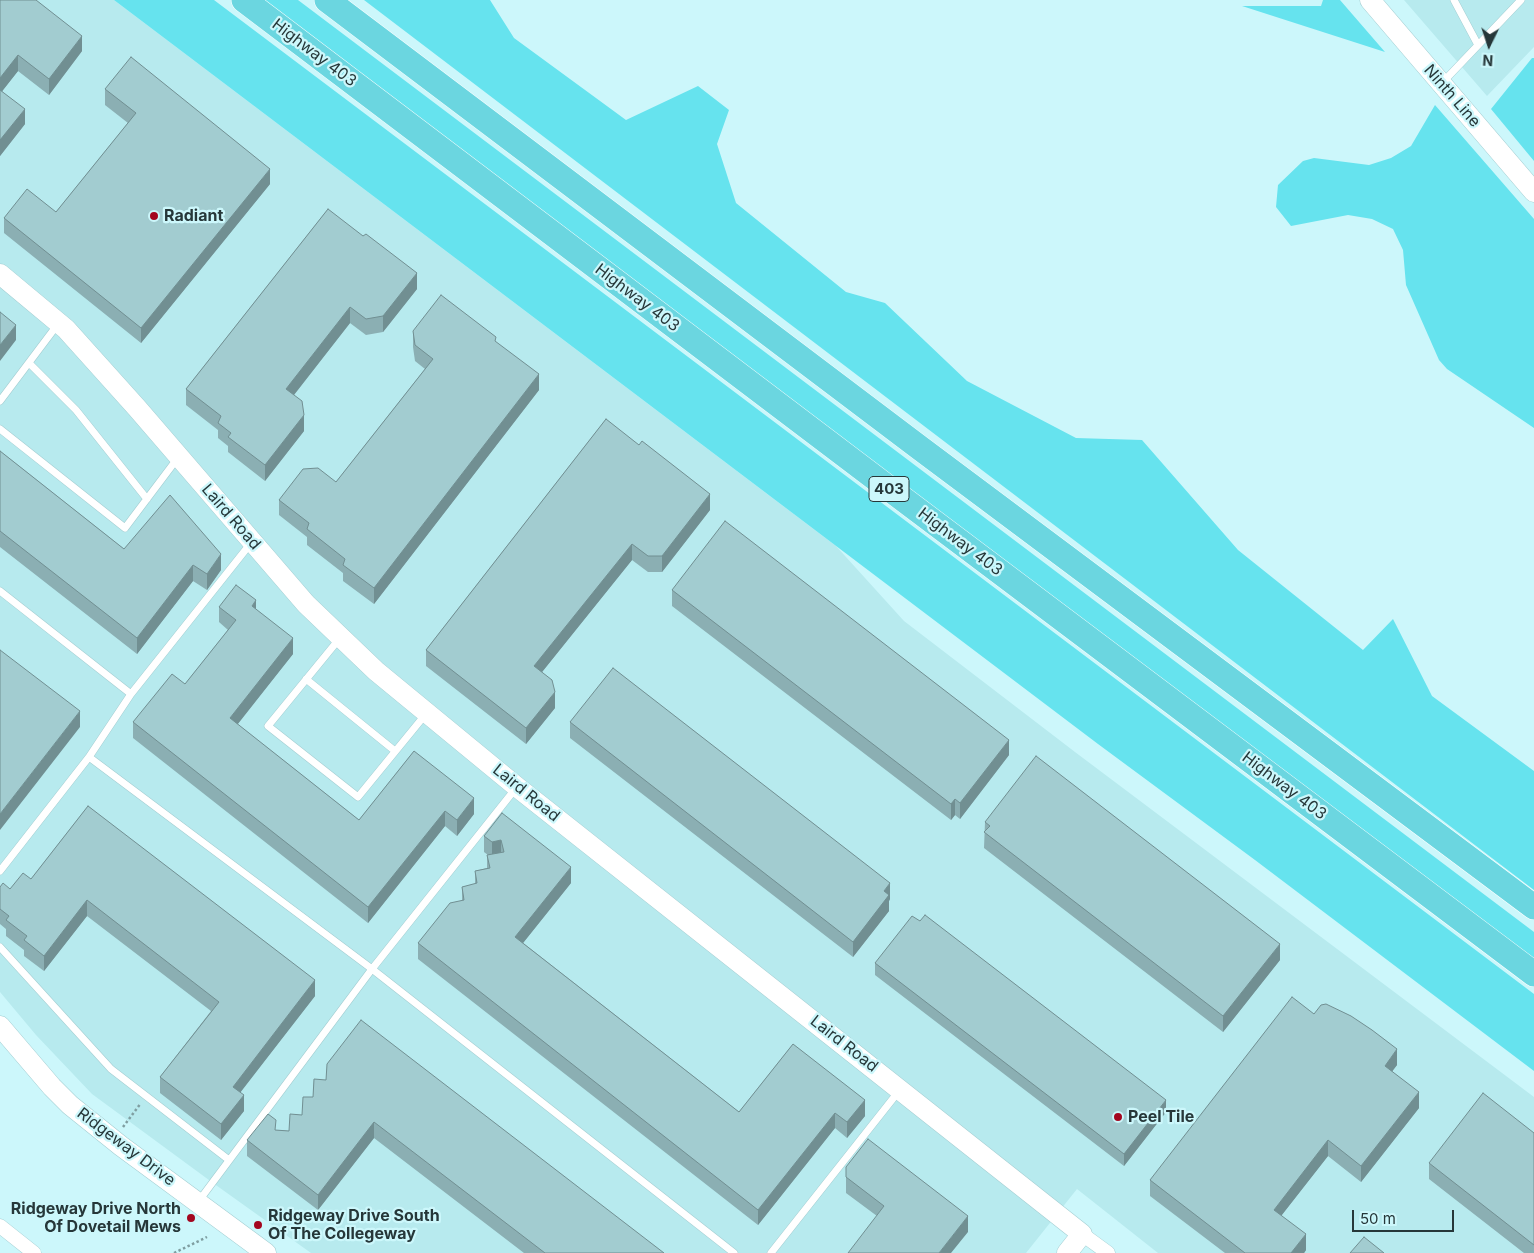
<!DOCTYPE html>
<html>
<head>
<meta charset="utf-8">
<style>
  body { margin:0 }
  #map { position:relative; width:1534px; height:1253px; overflow:hidden; background:#ccf7fb; font-family:Inter,sans-serif }
  canvas { display:block }
  .north { position:absolute; left:1464px; top:20px; width:50px; height:50px; -webkit-text-stroke:4px #ccf7fb; paint-order:stroke; rotate:184deg; font-size:14px; font-weight:700; line-height:20px; text-align:center; color:#263739 }
  .north::after { content:''; display:block; margin:auto; width:18px; height:22px; background:#263739; clip-path:polygon(50% 0,100% 100%,50% 72%,0 100%) }
  .scale { position:absolute; left:1352px; top:1210px; width:102px; height:22px; box-sizing:border-box; border:2px solid #263739; border-top:0; padding-left:6px; font-size:15px; line-height:18px; white-space:nowrap; color:#263739; -webkit-text-stroke:4px #ccf7fb; paint-order:stroke }
</style>
</head>
<body>
<div id="map">
<canvas width="1534" height="1253"></canvas>
<div class="north">N</div>
<div class="scale">50 m</div>
</div>
<script>
const ctx = document.querySelector('canvas').getContext('2d');
ctx.lineJoin = 'round';
function paint(path, color) {
  ctx.fillStyle = color;
  ctx.fill(path, 'evenodd');
}
function poly(rows) {
  const path = new Path2D();
  for (const r of rows) {
    path.moveTo(r[0], r[1]);
    for (let i = 2; i < r.length; i += 2) path.lineTo(r[i], r[i + 1]);
  }
  return path;
}
function stroke(path, color, width, dash) {
  ctx.strokeStyle = color;
  ctx.lineWidth = width;
  ctx.lineCap = dash ? 'butt' : 'round';
  ctx.setLineDash(dash || []);
  ctx.stroke(path);
}
function drawText(font, color, halo, rows, align = 'center') {
  ctx.font = font + ' Inter,sans-serif';
  ctx.lineWidth = 4.5;
  ctx.setLineDash([]);
  ctx.textBaseline = 'middle';
  ctx.strokeStyle = halo;
  ctx.fillStyle = color;
  for (const [text, x, y, turn = 0] of rows) {
    ctx.save();
    ctx.translate(x, y);
    ctx.rotate((+turn || 0) * Math.PI / 180);
    ctx.textAlign = isNaN(turn) ? turn : align;
    if (halo) ctx.strokeText(text, 0, 0);
    ctx.fillText(text, 0, 0);
    ctx.restore();
  }
}
paint(poly([
  [0,0,114,0,836,546,904,621,1075,752,1534,1097,1534,1253,1158,1253,1077,1189,1026,1253,311,1253,213,1183,92,1094,36,1035,0,992],
  [1404,0,1534,0,1534,47,1487,96]
]), '#b7eaee');
paint(poly([
  [114,0,214,0,1534,994,1534,1071,1255,860,1098,744],
  [260,0,298,0,1534,932,1534,961],
  [364,0,490,0,514,38,626,120,698,86,729,110,717,144,736,203,846,292,885,303,967,381,1076,438,1142,440,1238,550,1363,650,1393,619,1432,696,1534,771,1534,890],
  [1323,0,1340,0,1385,52,1242,6,1321,6],
  [1532,58,1534,58,1534,161,1491,109],
  [1435,105,1534,219,1534,428,1447,369,1439,360,1406,285,1403,250,1393,229,1372,219,1348,215,1291,226,1276,207,1278,185,1303,161,1314,158,1369,165,1391,158,1411,146]
]), '#66e3ee');
const lane = poly([
  [1454,0,1478,45],
  [1443,82,1521,0],
  [29,363,76,410,147,499],
  [0,401,58,324],
  [0,429,125,528,177,459],
  [251,543,131,694,89,757,372,969,734,1253],
  [0,591,131,694],
  [340,638,268,726,358,797,425,715],
  [306,679,395,751],
  [0,871,89,757],
  [0,947,111,1069,229,1160],
  [198,1202,372,969,516,788],
  [771,1253,899,1091]
]);
const street = poly([
  [0,1226,34,1253],
  [1082,1234,1108,1253]
]);
const secondary = poly([
  [1370,0,1534,192],
  [0,274,66,329,137,408,306,604,376,671,517,787,1082,1234,1067,1253],
  [0,1026,52,1087,70,1105,121,1146,266,1253]
]);
const highway = poly([
  [244,0,883,484,1534,974],
  [327,0,920,448,1534,907]
]);
stroke(lane, '#a4ced2', 8);
stroke(street, '#a4ced2', 15);
stroke(secondary, '#a4ced2', 21);
stroke(highway, '#fff', 26);
stroke(poly([
  [123,1127,141,1103],
  [174,1253,207,1237]
]), '#7f9ea1', 2.5, [2.5, 2.5]);
stroke(lane, '#fff', 7);
stroke(street, '#fff', 14);
stroke(secondary, '#fff', 20);
stroke(highway, '#6bd6e0', 25);
paint(poly([
  [0,0,82,51,49,95,18,71,2,91,25,124,0,156],
  [105,89,270,184,141,343,4,233,4,218,56,212,128,123,105,105],
  [328,209,417,289,383,332,366,335,350,323,294,395,304,431,265,481,228,452,228,446,218,438,218,430,186,405,186,389],
  [413,331,496,342,539,390,374,604,343,581,343,573,307,545,307,537,279,515,279,500,336,482,425,369,415,361,413,347],
  [606,419,710,510,662,572,648,572,632,560,542,672,555,708,526,744,426,666,426,650],
  [0,451,124,549,221,570,207,590,193,581,137,654,0,547],
  [672,590,1009,755,960,819,955,815,951,820,672,606],
  [219,607,256,609,293,654,237,724,359,820,414,751,474,814,457,836,445,826,368,923,133,738,133,722,185,684,228,630,219,622],
  [570,722,890,899,889,901,889,911,853,957,570,738],
  [88,806,315,996,240,1092,244,1111,221,1140,160,1093,160,1077,211,1011,87,916,44,971,24,956,24,950,6,936,6,929,0,924,0,887,10,889,31,879],
  [502,813,571,883,523,943,739,1112,793,1044,865,1116,847,1138,835,1128,758,1225,418,959,418,943,462,901,462,887,475,884,475,871,487,868,487,855,488,855,484,852,484,836],
  [985,822,1280,960,1223,1032,984,848],
  [875,963,1166,1112,1124,1166,875,975],
  [1314,1014,1397,1065,1392,1071,1419,1108,1361,1182,1328,1156,1281,1216,1306,1250,1304,1253,1225,1253,1150,1196,1150,1180],
  [314,1079,664,1253,524,1253,374,1138,318,1210,247,1156,247,1140,276,1130,289,1131,302,1115,313,1097],
  [1534,1133,1534,1253,1524,1253,1429,1179,1429,1163],
  [846,1167,968,1232,877,1216,846,1193]
]), '#8bafb3');
paint(poly([
  [82,36,82,51,49,95,49,79],
  [18,55,18,71,0,94,0,78],
  [25,109,25,124,0,156,0,140],
  [270,169,270,184,141,343,141,328],
  [417,273,417,289,383,332,383,316],
  [350,307,350,323,286,405,286,389],
  [16,325,16,340,0,361,0,345],
  [539,374,539,390,374,604,374,588],
  [304,415,304,431,265,481,265,465],
  [710,494,710,510,662,572,662,556],
  [632,544,632,560,534,682,534,666],
  [221,554,221,570,207,590,207,574],
  [193,565,193,581,137,654,137,638],
  [256,600,256,616,252,606],
  [293,638,293,654,230,734,230,718],
  [555,692,555,708,526,744,526,728],
  [80,711,80,727,0,830,0,814],
  [1009,740,1009,755,960,819,960,803],
  [474,798,474,814,457,836,457,820],
  [955,799,955,815,951,820,951,804],
  [445,811,445,826,368,923,368,907],
  [501,840,501,856,492,858,492,842],
  [571,867,571,883,515,953,515,937],
  [890,883,890,899,889,901,889,911,853,957,853,942,884,891],
  [87,900,87,916,44,971,44,956],
  [1280,944,1280,960,1223,1032,1223,1016],
  [315,980,315,996,233,1102,233,1087],
  [1397,1049,1397,1065,1385,1081,1385,1066],
  [1419,1092,1419,1108,1361,1182,1361,1166],
  [244,1095,244,1111,221,1140,221,1124],
  [865,1100,865,1116,847,1138,847,1122],
  [1166,1100,1166,1112,1124,1166,1124,1154],
  [835,1113,835,1128,758,1225,758,1210],
  [374,1122,374,1138,318,1210,318,1195],
  [1328,1140,1328,1156,1274,1225,1274,1210],
  [968,1216,968,1232,951,1253,939,1253],
  [1306,1234,1306,1250,1304,1253,1291,1253]
]), '#718f92');
const building = poly([
  [0,0,36,0,82,36,49,79,18,55,0,78,0,0],
  [131,57,270,169,141,328,4,218,27,189,56,212,136,113,105,89,131,57],
  [0,90,25,109,0,140,0,90],
  [328,209,363,236,366,234,417,273,383,316,366,319,350,307,286,389,302,401,304,415,265,465,228,437,231,433,218,423,221,416,186,389,328,209],
  [441,295,496,337,495,341,539,374,374,588,343,565,345,559,307,529,309,523,279,500,303,469,318,468,336,482,433,359,415,345,413,331,441,295],
  [0,312,16,325,0,345,0,312],
  [606,419,639,445,642,441,710,494,662,556,648,556,632,544,534,666,552,680,555,692,526,728,426,650,606,419],
  [0,451,124,549,170,495,221,554,207,574,193,565,137,638,0,531,0,451],
  [725,521,1009,740,960,803,955,799,951,804,672,590,725,521],
  [236,585,256,600,252,606,293,638,230,718,359,820,414,751,474,798,457,820,445,811,368,907,133,722,172,674,185,684,236,620,219,607,236,585],
  [0,650,80,711,0,814,0,650],
  [613,668,890,883,884,891,889,895,853,942,570,722,613,668],
  [1036,756,1280,944,1223,1016,984,832,990,826,985,822,1036,756],
  [88,806,315,980,233,1087,244,1095,221,1124,160,1077,219,1002,87,900,44,956,24,940,27,936,6,920,9,916,0,909,0,887,3,883,10,889,23,873,31,879,88,806],
  [502,813,571,867,515,937,739,1112,793,1044,865,1100,847,1122,835,1113,758,1210,418,943,450,903,464,900,462,887,477,883,475,871,490,868,487,855,504,852,501,840,492,842,484,836,502,813],
  [925,915,1166,1100,1124,1154,875,963,912,916,920,921,925,915],
  [1292,997,1314,1014,1321,1005,1326,1004,1351,1016,1372,1030,1397,1049,1385,1066,1419,1092,1361,1166,1328,1140,1274,1210,1306,1234,1291,1253,1245,1253,1150,1180,1292,997],
  [361,1020,664,1253,545,1253,374,1122,318,1195,247,1140,268,1114,276,1120,275,1130,289,1131,290,1114,302,1115,303,1097,313,1097,314,1079,326,1080,327,1064,361,1020],
  [1483,1093,1534,1133,1534,1245,1429,1163,1483,1093],
  [868,1139,968,1216,939,1253,848,1253,884,1206,846,1177,846,1167,868,1139],
  [1364,1237,1384,1253,1350,1253,1364,1237]
]);
paint(building, '#a2ccd0');
stroke(building, '#718f92', 1);
for (const [x, y, r, color] of [
  [154,216,5,"#a3061f"],
  [1118,1117,5,"#a3061f"],
  [191,1218,5,"#a3061f"],
  [258,1225,5,"#a3061f"]
]) {
  const dot = new Path2D();
  dot.arc(x, y, r, 0, 2 * Math.PI);
  ctx.fillStyle = color;
  ctx.fill(dot);
  stroke(dot, '#ccf7fb', 2);
}
for (const [x, y, w] of [
  [889,489,40]
]) {
  const box = new Path2D();
  box.roundRect(x - w / 2, y - 12.5, w, 25, 4);
  ctx.fillStyle = '#ccf7fb';
  ctx.fill(box);
  stroke(box, '#263739', 1);
}
drawText('bold 15px', '#263739', null, [
  ["403",889,489]
]);
drawText('16px', '#263739', '#ccf7fb', [
  ["Highway 403",314,53,37],
  ["Ninth Line",1452,96,49],
  ["Highway 403",637,298,37],
  ["Laird Road",231,517,49],
  ["Highway 403",960,542,37],
  ["Highway 403",1284,786,37],
  ["Laird Road",526,793,39],
  ["Laird Road",844,1044,38],
  ["Ridgeway Drive",126,1147,37]
]);
drawText('bold 16px', '#263739', '#ccf7fb', [
  ["Radiant",164,216],
  ["Peel Tile",1128,1117],
  ["Ridgeway Drive North",181,1209,"right"],
  ["Of Dovetail Mews",181,1227,"right"],
  ["Ridgeway Drive South",268,1216],
  ["Of The Collegeway",268,1234]
], 'left');
</script>
</body>
</html>
